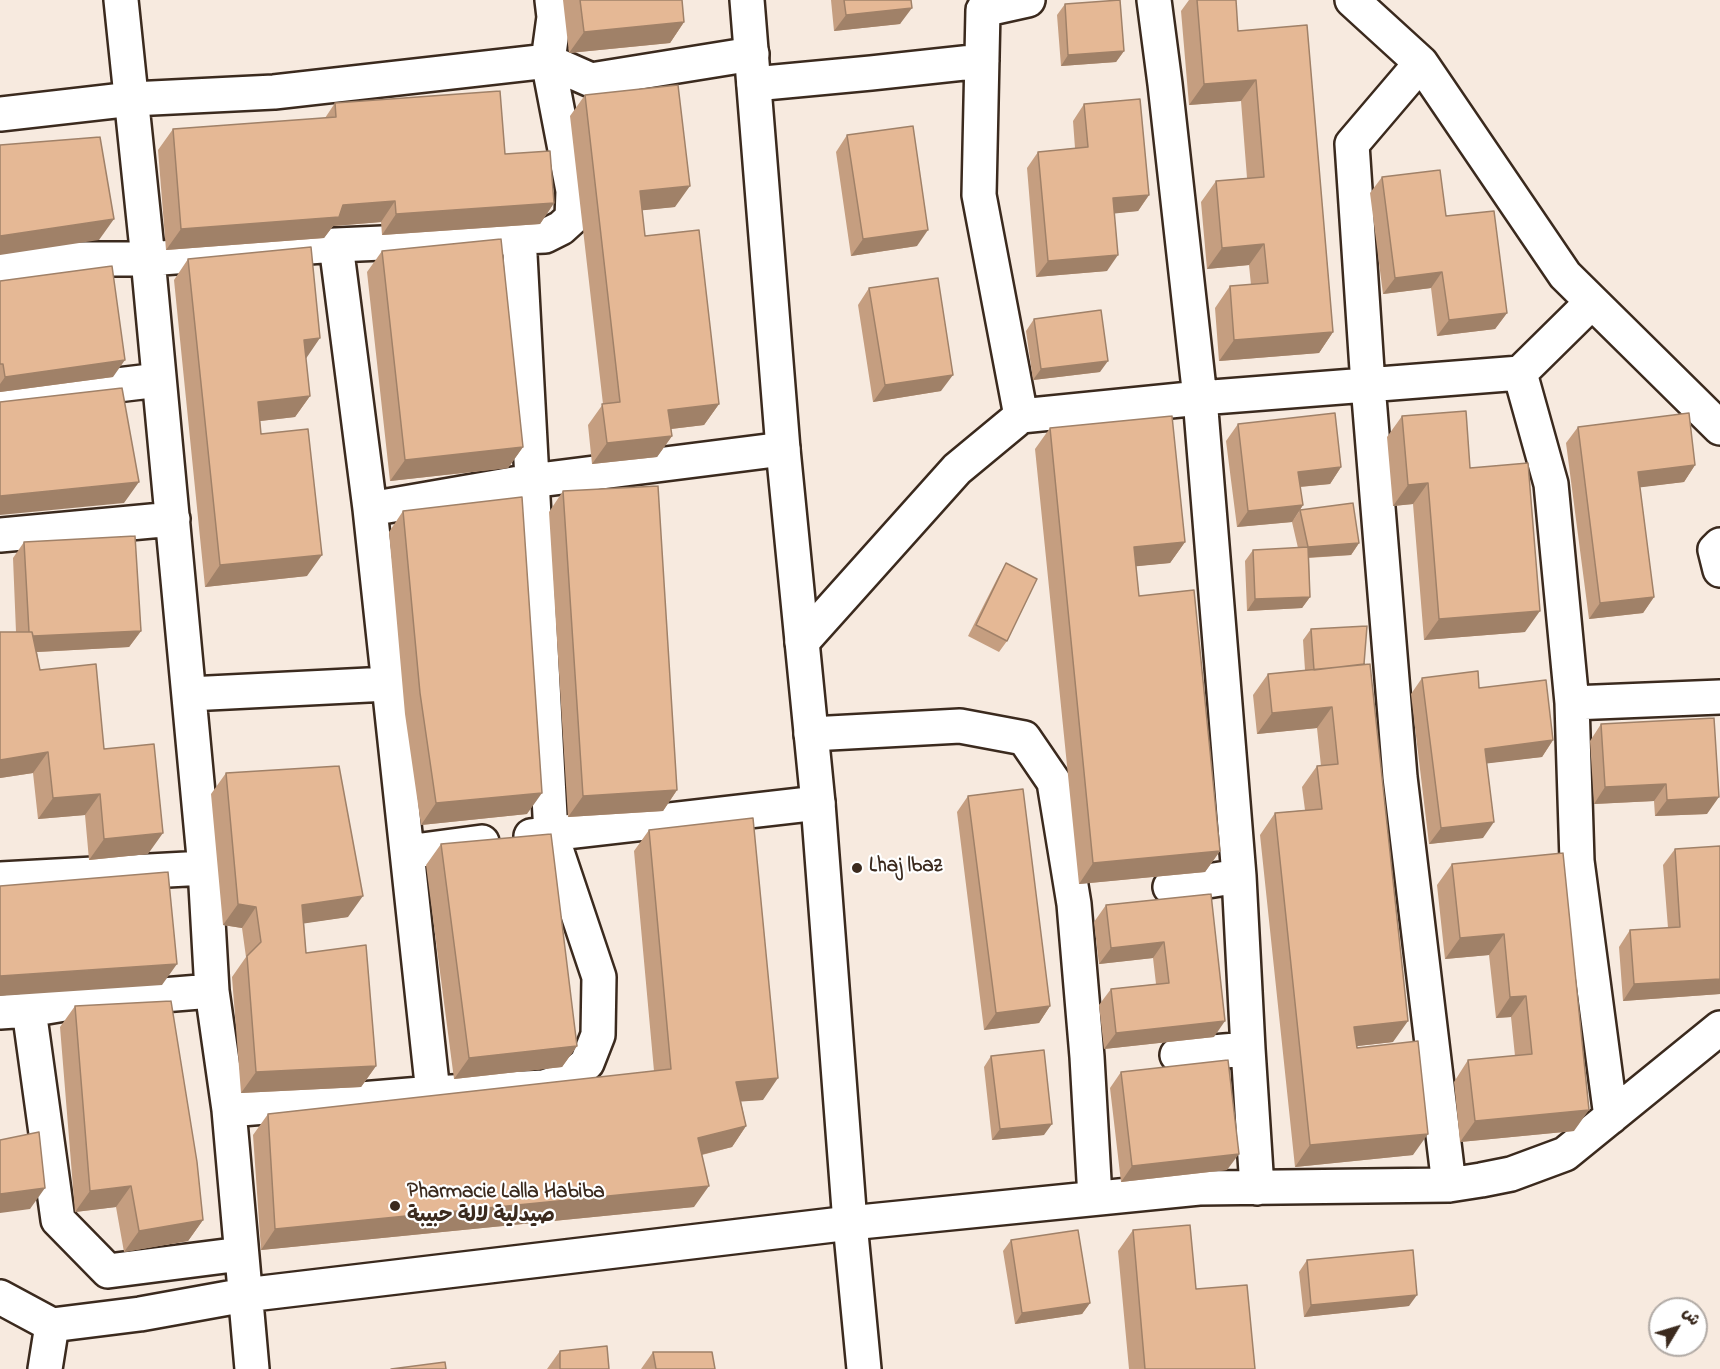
<!DOCTYPE html>
<html>
<head>
<meta charset="utf-8">
<style>
  body { margin:0 }
  #map { position:relative; width:1720px; height:1369px; overflow:hidden; background:#f7eadf; font-family:"Indie Flower","Playpen Sans Arabic",sans-serif }
  canvas { display:block }
  .north { position:absolute; left:1648px; top:1297px; width:60px; height:60px; box-sizing:border-box; background:#fff; border:2px solid #b1aaa5; border-radius:50%; rotate:52deg; font-size:16px; font-weight:700; line-height:24px; text-align:center; color:#3b2a1e }
  .north::after { content:''; display:block; margin:auto; width:21px; height:27px; background:#3b2a1e; clip-path:polygon(50% 0,100% 100%,50% 72%,0 100%) }
</style>
</head>
<body>
<div id="map">
<canvas width="1720" height="1369"></canvas>
<div class="north">ش</div>
</div>
<script>
const ctx = document.querySelector('canvas').getContext('2d');
ctx.lineJoin = 'round';
function poly(rows) {
  const path = new Path2D();
  for (const r of rows) {
    path.moveTo(r[0], r[1]);
    for (let i = 2; i < r.length; i += 2) path.lineTo(r[i], r[i + 1]);
  }
  return path;
}
function stroke(path, color, width, dash) {
  ctx.strokeStyle = color;
  ctx.lineWidth = width;
  ctx.lineCap = dash ? 'butt' : 'round';
  ctx.setLineDash(dash || []);
  ctx.stroke(path);
}
function paint(path, color) {
  ctx.fillStyle = color;
  ctx.fill(path, 'evenodd');
}
function drawText(font, color, halo, rows, align = 'center') {
  ctx.font = font + ' "Indie Flower","Playpen Sans Arabic",sans-serif';
  ctx.lineWidth = 4.5;
  ctx.setLineDash([]);
  ctx.textBaseline = 'middle';
  ctx.strokeStyle = halo;
  ctx.fillStyle = color;
  for (const [text, x, y, turn = 0] of rows) {
    ctx.save();
    ctx.translate(x, y);
    ctx.rotate((+turn || 0) * Math.PI / 180);
    ctx.textAlign = isNaN(turn) ? turn : align;
    if (halo) ctx.strokeText(text, 0, 0);
    ctx.fillText(text, 0, 0);
    ctx.restore();
  }
}
const minor = poly([
  [121,0,148,259,205,868,212,991,229,1110,252,1369],
  [1154,0,1165,84,1200,398,1239,876,1248,1049,1257,1188],
  [1352,0,1421,63,1565,275,1720,428],
  [1421,63,1352,144,1368,385,1400,777,1449,1185],
  [754,84,871,73,982,61],
  [0,114,132,99,274,92,548,61,591,80,752,54],
  [336,245,370,509,433,1093],
  [0,267,79,259,148,259,336,245,545,236,561,228,572,218,573,191,548,61,554,17,552,0],
  [1520,373,1551,484,1572,703,1577,861,1611,1117],
  [0,399,159,380],
  [1021,416,979,195,983,10,1028,0],
  [370,509,531,481,783,449],
  [0,535,173,519],
  [1720,545,1715,550,1720,570],
  [802,642,957,469,1021,416,1200,398,1520,373,1592,302],
  [189,694,388,684],
  [1572,703,1720,697],
  [811,734,960,726,1024,738,1054,782,1074,904,1087,1057,1095,1198],
  [531,836,818,803],
  [407,852,482,842],
  [0,879,205,868],
  [1170,887,1239,876],
  [29,1010,58,1220,108,1271,241,1254],
  [0,1012,29,1010,76,1002,212,991],
  [1177,1055,1248,1049],
  [229,1110,433,1093,544,1087,569,1079,587,1063,598,1035,599,977,551,834,519,236],
  [0,1297,52,1325,140,1314,245,1295,850,1223,1199,1188,1449,1185,1481,1180,1511,1174,1565,1154,1720,1028],
  [45,1369,52,1325]
]);
const tertiary = poly([
  [747,0,783,449,818,803,850,1223,864,1369]
]);
stroke(minor, '#3b2a1e', 38);
stroke(tertiary, '#3b2a1e', 38);
stroke(minor, '#fff', 33);
stroke(tertiary, '#fff', 33);
paint(poly([
  [563,0,682,0,684,22,670,43,569,53],
  [831,0,911,0,900,24,834,31],
  [1189,0,1197,0,1238,31,1307,25,1333,332,1319,353,1219,361,1215,308,1230,286,1251,285,1249,265,1207,269,1201,202,1216,181,1247,178,1241,101,1189,105,1181,11],
  [1065,4,1124,51,1116,62,1061,66,1057,15],
  [585,95,675,207,642,210,645,236,719,404,704,425,671,429,672,436,657,457,592,464,588,425,603,404,570,116],
  [335,103,505,154,554,203,540,224,382,235,381,222,333,226,324,238,166,250,158,150,173,129,325,118],
  [1084,104,1149,195,1138,211,1114,213,1107,271,1036,277,1027,168,1038,152,1075,148,1073,121],
  [847,135,917,246,851,256,836,152],
  [1382,177,1446,216,1507,313,1495,329,1437,336,1431,288,1383,294,1370,193],
  [382,251,523,447,508,468,390,481,367,272],
  [188,259,306,359,310,396,295,417,260,421,261,434,307,576,205,587,174,280],
  [0,281,113,377,0,392],
  [869,288,941,391,873,402,858,305],
  [1034,319,1100,372,1033,380,1026,331],
  [1402,416,1470,468,1525,632,1424,640,1413,504,1393,506,1387,437],
  [1238,424,1341,467,1330,484,1300,487,1303,505,1292,522,1237,527,1226,441],
  [1578,427,1695,465,1684,482,1640,487,1654,597,1643,613,1589,619,1566,443],
  [1050,428,1185,542,1170,563,1136,566,1139,596,1220,851,1205,872,1079,884,1035,449],
  [563,491,677,790,663,811,568,817,549,512],
  [1300,510,1359,543,1351,555,1309,558,1310,597,1302,608,1247,611,1245,561,1253,550,1298,548,1292,522],
  [403,511,527,814,421,825,405,714,389,532],
  [24,542,141,631,129,647,37,652,40,670,104,749,148,854,89,860,85,815,38,819,33,773,0,778,0,632,16,632,13,558],
  [1006,563,1007,641,999,652,968,636,999,575],
  [1311,629,1364,664,1393,1042,1357,1046,1413,1155,1295,1167,1260,835,1275,813,1305,810,1302,787,1317,766,1321,766,1317,728,1257,734,1253,695,1268,674,1305,670,1303,640],
  [1422,678,1553,740,1542,757,1487,763,1483,838,1429,844,1411,694],
  [1601,724,1707,814,1655,816,1654,801,1594,804,1590,741],
  [226,773,348,917,304,923,306,953,376,1066,361,1087,241,1093,232,977,246,957,242,928,223,925,211,794],
  [968,796,1050,1006,1039,1023,984,1030,957,812],
  [649,830,763,1100,741,1101,746,1126,732,1147,702,1155,694,1207,261,1250,253,1135,268,1114,654,1071,634,851],
  [441,844,577,1046,562,1067,454,1079,426,865],
  [1675,849,1720,994,1623,1001,1619,947,1630,930,1668,928,1663,865],
  [1563,853,1574,1131,1460,1142,1454,1082,1468,1060,1515,1056,1511,1017,1496,1018,1489,955,1445,959,1437,885,1452,864],
  [1211,894,1214,1037,1104,1049,1099,1005,1111,989,1156,984,1153,958,1099,964,1094,922,1106,905],
  [75,1006,203,1220,188,1241,124,1252,116,1207,75,1212,60,1027],
  [991,1056,1044,1135,992,1140,984,1067],
  [1121,1072,1227,1170,1121,1182,1110,1088],
  [1133,1230,1196,1289,1255,1369,1129,1369,1118,1251],
  [1011,1240,1090,1303,1082,1314,1015,1324,1003,1251],
  [1307,1260,1409,1306,1304,1317,1299,1272],
  [560,1351,609,1369,547,1369],
  [653,1352,715,1369,641,1369]
]), '#c59e80');
paint(poly([
  [912,8,900,24,834,31,846,15],
  [684,22,670,43,569,53,584,32],
  [1124,51,1116,62,1061,66,1068,55],
  [1256,80,1241,101,1189,105,1204,84],
  [690,186,675,207,626,212,640,191],
  [1149,195,1138,211,1101,215,1113,198],
  [395,201,381,222,333,226,324,238,166,250,181,229,343,205],
  [554,203,540,224,382,235,396,214],
  [114,219,99,240,0,255,0,236],
  [928,230,917,246,851,256,863,239],
  [1264,244,1249,265,1207,269,1222,248],
  [1118,255,1107,271,1036,277,1048,261],
  [1442,272,1431,288,1383,294,1395,278],
  [1507,313,1495,329,1437,336,1449,320],
  [1333,332,1319,353,1219,361,1234,340],
  [320,338,305,360,304,340],
  [125,360,113,377,0,392,0,384,5,377],
  [1108,361,1100,372,1033,380,1041,369],
  [953,375,941,391,873,402,885,385],
  [310,396,295,417,243,423,258,402],
  [719,404,704,425,654,431,668,410],
  [672,436,657,457,592,464,607,443],
  [523,447,508,468,390,481,405,460],
  [1695,465,1684,482,1627,489,1638,472],
  [1341,467,1330,484,1287,488,1298,472],
  [139,482,124,503,0,515,0,496],
  [1428,483,1413,504,1393,506,1408,485],
  [1303,505,1292,522,1237,527,1248,511],
  [1185,542,1170,563,1119,568,1134,547],
  [1359,543,1351,555,1300,558,1308,547],
  [322,555,307,576,205,587,220,565],
  [1310,597,1302,608,1247,611,1255,599],
  [1654,597,1643,613,1589,619,1600,603],
  [1540,611,1525,632,1424,640,1439,619],
  [141,631,129,647,18,653,29,636],
  [1332,707,1317,728,1257,734,1272,713],
  [1553,740,1542,757,1474,765,1485,749],
  [48,752,33,773,0,778,0,760],
  [1666,784,1654,801,1594,804,1605,787],
  [677,790,663,811,568,817,583,796],
  [542,793,527,814,421,825,436,803],
  [100,794,85,815,38,819,53,798],
  [1719,797,1707,814,1655,816,1667,800],
  [1494,822,1483,838,1429,844,1441,828],
  [163,833,148,854,89,860,104,839],
  [1220,851,1205,872,1079,884,1093,863],
  [363,896,348,917,287,926,302,905],
  [238,904,256,907,242,928,223,925],
  [1504,934,1489,955,1445,959,1460,938],
  [1164,942,1153,958,1099,964,1111,948],
  [177,964,162,985,0,996,0,976],
  [1720,979,1720,994,1623,1001,1634,984],
  [1526,996,1511,1017,1496,1018,1510,997],
  [1050,1006,1039,1023,984,1030,996,1013],
  [1225,1021,1214,1037,1104,1049,1116,1033],
  [1408,1021,1393,1042,1340,1048,1354,1027],
  [577,1046,562,1067,454,1079,469,1058],
  [376,1066,361,1087,241,1093,256,1072],
  [778,1078,763,1100,721,1103,736,1082],
  [1589,1110,1574,1131,1460,1142,1475,1121],
  [1052,1124,1044,1135,992,1140,1000,1129],
  [746,1126,732,1147,684,1159,698,1138],
  [1428,1134,1413,1155,1295,1167,1310,1145],
  [1239,1154,1227,1170,1121,1182,1132,1166],
  [131,1186,116,1207,75,1212,90,1191],
  [709,1186,694,1207,261,1250,275,1229],
  [45,1188,30,1209,0,1213,0,1194],
  [203,1220,188,1241,124,1252,139,1231],
  [1417,1295,1409,1306,1304,1317,1311,1305],
  [1090,1303,1082,1314,1015,1324,1022,1313]
]), '#a08168');
const building = poly([
  [580,0,682,0,684,22,584,32,580,0],
  [844,0,911,0,912,8,846,15,844,0],
  [1120,0,1124,51,1068,55,1065,4,1120,0],
  [1197,0,1236,0,1238,31,1307,25,1333,332,1234,340,1230,286,1268,283,1264,244,1222,248,1216,181,1264,177,1256,80,1204,84,1197,0],
  [678,85,690,186,640,191,645,236,699,230,719,404,668,410,672,436,607,443,602,404,620,402,585,95,678,85],
  [500,91,505,154,550,151,554,203,396,214,395,201,343,205,339,217,181,229,173,129,336,117,335,103,500,91],
  [1140,99,1149,195,1113,198,1118,255,1048,261,1038,152,1088,147,1084,104,1140,99],
  [913,126,928,230,863,239,847,135,913,126],
  [100,137,114,219,0,236,0,145,100,137],
  [1440,170,1446,216,1494,211,1507,313,1449,320,1442,272,1395,278,1382,177,1440,170],
  [501,239,523,447,405,460,382,251,501,239],
  [311,247,320,338,304,340,310,396,258,402,261,434,308,429,322,555,220,565,188,259,311,247],
  [112,266,125,360,5,377,3,364,0,364,0,281,112,266],
  [938,278,953,375,885,385,869,288,938,278],
  [1101,310,1108,361,1041,369,1034,319,1101,310],
  [122,388,139,482,0,496,0,402,122,388],
  [1466,411,1470,468,1528,463,1540,611,1439,619,1428,483,1408,485,1402,416,1466,411],
  [1335,413,1341,467,1298,472,1303,505,1248,511,1238,424,1335,413],
  [1689,413,1695,465,1638,472,1654,597,1600,603,1578,427,1689,413],
  [1172,416,1185,542,1134,547,1139,596,1194,590,1220,851,1093,863,1050,428,1172,416],
  [658,486,677,790,583,796,563,491,658,486],
  [522,497,542,793,436,803,420,693,403,511,522,497],
  [1353,503,1359,543,1308,547,1300,510,1353,503],
  [135,536,141,631,33,636,32,632,29,632,24,542,135,536],
  [1308,547,1310,597,1255,599,1253,550,1308,547],
  [1006,563,1037,579,1007,641,976,625,1006,563],
  [1367,626,1364,664,1314,670,1311,629,1367,626],
  [0,632,32,632,40,670,96,664,104,749,154,744,163,833,104,839,100,794,53,798,48,752,0,760,0,632],
  [1370,664,1408,1021,1354,1027,1357,1048,1418,1041,1428,1134,1310,1145,1275,813,1322,809,1317,766,1338,764,1332,707,1272,713,1268,674,1370,664],
  [1478,671,1479,688,1546,680,1553,740,1485,749,1494,822,1441,828,1422,678,1478,671],
  [1714,718,1719,797,1667,800,1666,784,1605,787,1601,724,1714,718],
  [339,766,363,896,302,905,306,953,366,945,376,1066,256,1072,247,956,261,942,256,907,238,904,226,773,339,766],
  [1023,789,1050,1006,996,1013,968,796,1023,789],
  [753,818,778,1078,736,1082,746,1126,698,1138,709,1186,275,1229,268,1114,671,1069,649,830,753,818],
  [551,834,577,1046,469,1058,441,844,551,834],
  [1720,846,1720,979,1634,984,1630,930,1680,927,1675,849,1720,846],
  [1563,853,1589,1110,1475,1121,1468,1060,1532,1054,1526,996,1510,997,1504,934,1460,938,1452,864,1563,853],
  [168,872,177,964,0,976,0,886,168,872],
  [1211,894,1225,1021,1116,1033,1111,989,1169,983,1164,942,1111,948,1106,905,1211,894],
  [171,1001,197,1162,203,1220,139,1231,131,1186,90,1191,75,1006,171,1001],
  [1044,1050,1052,1124,1000,1129,991,1056,1044,1050],
  [1228,1060,1239,1154,1132,1166,1121,1072,1228,1060],
  [39,1132,45,1188,0,1194,0,1140,39,1132],
  [1190,1225,1196,1289,1247,1285,1255,1369,1145,1369,1133,1230,1190,1225],
  [1078,1230,1090,1303,1022,1313,1011,1240,1078,1230],
  [1413,1250,1417,1295,1311,1305,1307,1260,1413,1250],
  [607,1346,609,1369,560,1369,560,1351,607,1346],
  [653,1352,712,1352,715,1369,656,1369,653,1352],
  [445,1362,446,1369,391,1369,445,1362]
]);
paint(building, '#e5b895');
stroke(building, '#a08168', 1.5);
for (const [x, y, r, color] of [
  [857,868,6,"#3b2a1e"],
  [395,1206,6,"#3b2a1e"]
]) {
  const dot = new Path2D();
  dot.arc(x, y, r, 0, 2 * Math.PI);
  ctx.fillStyle = color;
  ctx.fill(dot);
  stroke(dot, '#fff', 2);
}
drawText('bold 21px', '#3b2a1e', '#fff', [
  ["Lhaj lbaz",869,868],
  ["Pharmacie Lalla Habiba",407,1194],
  ["صيدلية لالة حبيبة",407,1218]
], 'left');
</script>
</body>
</html>
